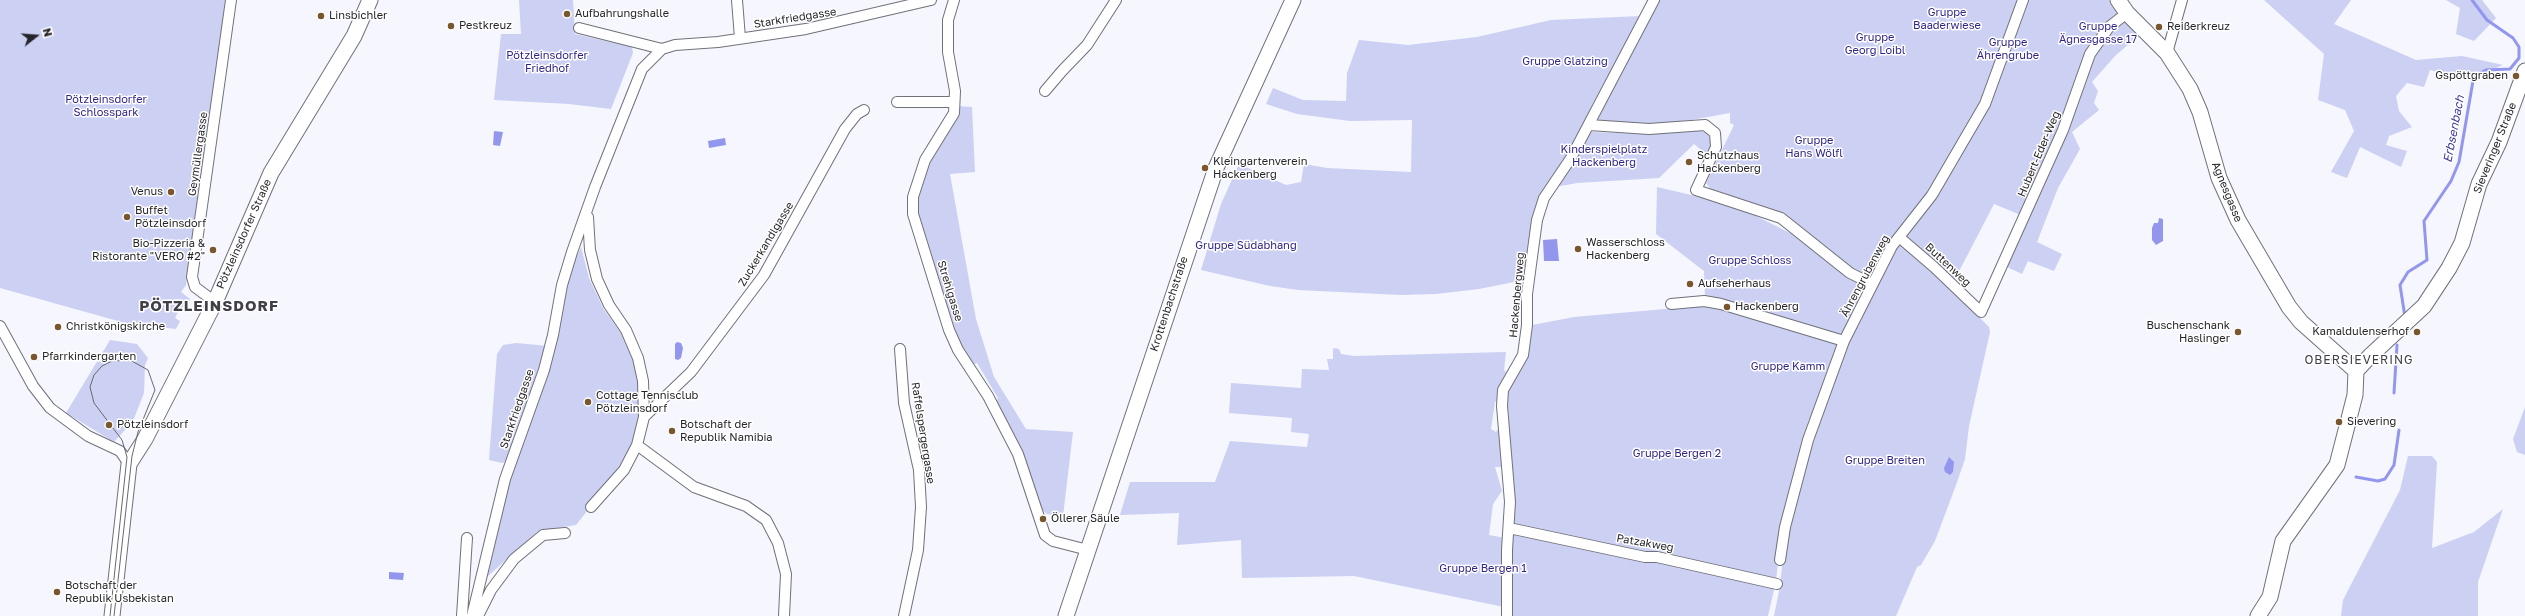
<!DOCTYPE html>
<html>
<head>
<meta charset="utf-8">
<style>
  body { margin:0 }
  #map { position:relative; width:2525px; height:616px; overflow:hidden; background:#f5f6fe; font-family:"Golos Text",sans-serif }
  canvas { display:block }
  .north { position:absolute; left:16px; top:16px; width:40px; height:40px; -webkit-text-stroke:3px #fff; paint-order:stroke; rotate:73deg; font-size:11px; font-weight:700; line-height:16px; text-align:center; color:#26262a }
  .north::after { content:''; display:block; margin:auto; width:14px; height:18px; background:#26262a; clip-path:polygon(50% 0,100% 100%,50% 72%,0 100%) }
</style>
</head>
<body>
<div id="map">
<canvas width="2525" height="616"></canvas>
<div class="north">N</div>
</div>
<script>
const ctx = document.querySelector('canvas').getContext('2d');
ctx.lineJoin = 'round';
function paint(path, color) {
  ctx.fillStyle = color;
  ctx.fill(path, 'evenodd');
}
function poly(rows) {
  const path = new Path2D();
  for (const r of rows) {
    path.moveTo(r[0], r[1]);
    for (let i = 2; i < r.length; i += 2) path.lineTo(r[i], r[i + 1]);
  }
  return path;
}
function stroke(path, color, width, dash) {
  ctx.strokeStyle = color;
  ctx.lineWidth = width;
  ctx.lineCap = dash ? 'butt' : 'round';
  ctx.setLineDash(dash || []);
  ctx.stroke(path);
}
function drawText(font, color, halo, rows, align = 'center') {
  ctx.font = font + ' "Golos Text",sans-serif';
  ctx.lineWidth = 3;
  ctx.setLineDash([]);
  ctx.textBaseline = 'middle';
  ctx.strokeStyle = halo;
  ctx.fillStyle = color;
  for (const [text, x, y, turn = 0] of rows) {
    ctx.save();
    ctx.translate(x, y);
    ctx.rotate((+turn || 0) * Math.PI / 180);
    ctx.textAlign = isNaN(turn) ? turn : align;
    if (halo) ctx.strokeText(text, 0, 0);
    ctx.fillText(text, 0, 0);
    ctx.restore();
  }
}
paint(poly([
  [0,0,225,0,218,68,186,285,181,292,190,299,185,311,179,310,175,318,180,321,176,329,125,323,0,288],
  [519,0,573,0,575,34,632,47,633,53,611,109,569,104,494,100,501,34,521,34],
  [1658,0,2109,0,2138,36,2115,56,2092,82,2098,91,2094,103,2099,110,2072,132,2080,149,2058,188,2037,242,2062,254,2054,271,2028,261,2022,274,2005,266,2023,216,1994,204,1954,281,1905,238,1943,170,1912,215,1845,333,1839,334,1705,296,1704,271,1656,234,1657,187,1734,205,1810,243,1777,212,1744,200,1722,196,1712,191,1706,183,1734,125,1730,123,1730,113,1674,123,1647,125,1599,121,1596,118],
  [2264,0,2351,0,2334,24,2416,60,2462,56,2503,65,2468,80,2430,70,2424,87,2407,83,2396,96,2399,111,2412,127,2389,136,2386,145,2407,151,2401,167,2360,147,2347,178,2331,172,2354,131,2345,110,2318,100,2324,54],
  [2446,0,2482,0,2496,18,2474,41,2456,34,2460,8],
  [1641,16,1593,103,1568,159,1536,205,1530,232,1524,280,1479,289,1436,294,1401,295,1298,290,1270,286,1201,270,1221,204,1239,164,1286,185,1301,182,1304,164,1327,168,1411,172,1412,120,1350,121,1297,114,1266,104,1273,88,1303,100,1346,101,1347,73,1359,40,1408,45,1477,37,1551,20],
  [958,106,972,107,975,172,950,174,976,319,994,377,1026,429,1073,432,1063,516,1047,514,1040,508,1024,455,995,404,998,398,977,363,970,366,956,342,915,215,916,199,923,169],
  [1695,130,1706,132,1711,139,1712,147,1708,156,1694,144,1659,178,1577,183,1555,187,1591,132,1647,134],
  [1900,244,1927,265,1989,327,1990,332,1969,426,1965,459,1956,485,1935,541,1921,565,1917,567,1896,616,1774,616,1780,586,1785,536,1808,450,1845,348,1856,326,1858,327,1890,255],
  [581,247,589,278,603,308,623,336,634,362,638,386,640,419,635,442,611,481,576,525,538,531,487,577,505,492,554,353,567,278],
  [1710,305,1840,344,1812,420,1809,419,1804,435,1806,436,1780,526,1782,527,1776,581,1768,616,1507,616,1504,607,1354,576,1242,578,1241,540,1177,545,1179,513,1120,515,1130,482,1215,482,1230,441,1307,447,1309,434,1291,432,1292,418,1229,413,1231,383,1301,388,1302,369,1329,370,1327,359,1333,359,1333,348,1339,349,1341,354,1354,356,1506,352,1504,370,1506,372,1503,379,1500,399,1495,402,1491,429,1496,432,1501,426,1505,467,1495,467,1502,491,1493,504,1489,535,1505,538,1509,423,1507,393,1532,325,1574,317],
  [110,340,137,344,148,358,145,365,144,393,133,421,114,442,66,413],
  [516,343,548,346,508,460,502,463,489,460,497,354,503,345],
  [2525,407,2525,455,2517,452,2513,439],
  [2408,456,2432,456,2437,462,2432,548,2474,532,2503,509,2478,582,2478,616,2341,616,2343,600,2400,490]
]), '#ccd0f3');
paint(poly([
  [494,131,503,132,500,146,493,145],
  [725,138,726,145,709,148,708,141],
  [2159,218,2163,219,2163,241,2156,245,2152,240,2152,228,2154,223,2158,223],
  [1557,239,1559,261,1544,261,1543,240],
  [677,342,681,343,683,348,681,358,678,360,675,359,675,344],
  [1949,457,1954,462,1953,472,1950,475,1945,472,1944,468],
  [389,572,404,573,403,580,389,579]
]), '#9297ed');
stroke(poly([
  [2405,317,2400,285,2408,272,2427,260,2424,221,2451,181,2459,162,2473,81,2478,74,2486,70,2510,69,2519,58,2519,47,2513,38,2487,20,2472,0],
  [2394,393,2397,345],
  [2356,477,2378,481,2385,479,2394,465,2399,430]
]), '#9297ed', 3);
const street = poly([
  [737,0,740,38],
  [954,0,948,20,948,52,955,91,954,113,925,160,913,197,913,214,949,330,958,350,988,396,1018,454,1045,535,1053,541,1088,550],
  [579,28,662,49],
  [2167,53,2182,0],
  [1045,91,1062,71,1087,45,1116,0],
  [897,102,954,102],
  [1589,125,1649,129,1705,125,1715,133,1716,147,1696,190,1781,218,1850,273,1872,284],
  [588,217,590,250,597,279,609,305,626,330,638,358,643,381,644,417,637,445,624,470,591,507],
  [1899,237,1934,267,1981,312,2063,130,2090,54,2109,27,2127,13],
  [215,302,195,287,192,277,231,0],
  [1671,304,1704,301,1721,304,1844,341],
  [0,326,33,386,50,408,88,436,120,451,129,464],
  [900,349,904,403,919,470,921,507,918,550,904,616],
  [644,417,691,372,764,275,845,129,857,114,864,110],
  [637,445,694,487,746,506,766,520,778,543,786,574,784,616],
  [1509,528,1645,557,1657,557,1777,584],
  [1780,560,1785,527,1808,440,1844,341,1892,246,1932,195,1985,104,2023,0],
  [462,616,467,538],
  [472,616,505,479,544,370,553,335,562,285,572,252,595,187,642,69,662,49,675,45,718,42,806,29,931,0],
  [478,616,491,590,514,559,543,535,565,533],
  [1507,616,1507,550,1510,502,1502,406,1503,390,1523,355,1527,325,1527,294,1537,220,1544,198,1571,158,1654,0]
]);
const secondary = poly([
  [2118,0,2127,13,2167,53,2190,89,2200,112,2219,178,2238,220,2289,307,2301,322,2356,371],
  [112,616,129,464,145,439,215,302,271,173,354,36,370,0],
  [1066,616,1216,168,1293,0],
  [2258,616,2270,597,2283,541,2337,465,2355,395,2356,371,2370,356,2424,306,2449,268,2462,243,2479,184,2499,142,2525,71]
]);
stroke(street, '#707179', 12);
stroke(secondary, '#707179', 17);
stroke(street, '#fff', 10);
stroke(secondary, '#fff', 15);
stroke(poly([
  [110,616,127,457,122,440,94,403,90,387,94,375,102,366,112,361,130,360,148,370,155,390,138,432,132,456,114,616]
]), '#68686e', 1);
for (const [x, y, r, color] of [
  [567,14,4,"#78572e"],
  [321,16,4,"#78572e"],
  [451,26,4,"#78572e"],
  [2159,27,4,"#78572e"],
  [2516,76,4,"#78572e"],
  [1689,162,4,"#78572e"],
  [1205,168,4,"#78572e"],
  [171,192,4,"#78572e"],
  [127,217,4,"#78572e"],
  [1578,249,4,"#78572e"],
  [213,250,4,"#78572e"],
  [1690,284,4,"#78572e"],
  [1727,307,4,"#78572e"],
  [58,327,4,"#78572e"],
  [2238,332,4,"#78572e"],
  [2417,332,4,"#78572e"],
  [34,357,4,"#78572e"],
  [588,402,4,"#78572e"],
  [2339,422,4,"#78572e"],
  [109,425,4,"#78572e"],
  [672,431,4,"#78572e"],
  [1043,519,4,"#78572e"],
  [57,592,4,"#78572e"]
]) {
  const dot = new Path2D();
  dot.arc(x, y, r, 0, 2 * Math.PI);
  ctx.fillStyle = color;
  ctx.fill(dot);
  stroke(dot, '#fff', 1.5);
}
drawText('11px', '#312688', '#fff', [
  ["Gruppe",1947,13],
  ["Baaderwiese",1947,26],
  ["Gruppe",2098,27],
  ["Ägnesgasse 17",2098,40],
  ["Gruppe",1875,38],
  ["Georg Loibl",1875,51],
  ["Gruppe",2008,43],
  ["Ährengrube",2008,56],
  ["Pötzleinsdorfer",547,56],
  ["Friedhof",547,69],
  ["Gruppe Glatzing",1565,62],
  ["Pötzleinsdorfer",106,100],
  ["Schlosspark",106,113],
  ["Gruppe",1814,141],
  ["Hans Wölfl",1814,154],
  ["Kinderspielplatz",1604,150],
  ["Hackenberg",1604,163],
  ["Gruppe Südabhang",1246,246],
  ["Gruppe Schloss",1750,261],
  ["Gruppe Kamm",1788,367],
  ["Gruppe Bergen 2",1677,454],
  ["Gruppe Breiten",1885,461],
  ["Gruppe Bergen 1",1483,569]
]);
drawText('11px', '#26262a', '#fff', [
  ["Aufbahrungshalle",575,14],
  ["Linsbichler",329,16],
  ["Pestkreuz",459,26],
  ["Reißerkreuz",2167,27],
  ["Gspöttgraben",2508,76,"right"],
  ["Schutzhaus",1697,156],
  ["Hackenberg",1697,169],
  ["Kleingartenverein",1213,162],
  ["Hackenberg",1213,175],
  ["Venus",163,192,"right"],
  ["Buffet",135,211],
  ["Pötzleinsdorf",135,224],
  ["Wasserschloss",1586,243],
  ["Hackenberg",1586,256],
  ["Bio-Pizzeria &",205,244,"right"],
  ["Ristorante \"VERO #2\"",205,257,"right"],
  ["Aufseherhaus",1698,284],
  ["Hackenberg",1735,307],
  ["Buschenschank",2230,326,"right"],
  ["Haslinger",2230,339,"right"],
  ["Christkönigskirche",66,327],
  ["Kamaldulenserhof",2409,332,"right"],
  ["Pfarrkindergarten",42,357],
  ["Cottage Tennisclub",596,396],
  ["Pötzleinsdorf",596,409],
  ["Sievering",2347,422],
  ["Pötzleinsdorf",117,425],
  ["Botschaft der",680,425],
  ["Republik Namibia",680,438],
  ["Öllerer Säule",1051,519],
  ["Botschaft der",65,586],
  ["Republik Usbekistan",65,599]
], 'left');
drawText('11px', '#26262a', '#fff', [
  ["Starkfriedgasse",795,18,-9],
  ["Sieveringer Straße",2495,148,-68],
  ["Geymüllergasse",198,154,-82],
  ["Hubert-Eder-Weg",2039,154,-67],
  ["Agnesgasse",2227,192,68],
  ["Pötzleinsdorfer Straße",244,234,-66],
  ["Zuckerkandlgasse",766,244,-59],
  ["Buttenweg",1948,265,43],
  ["Ährengrubenweg",1865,276,-62],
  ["Strehlgasse",950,291,73],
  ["Hackenbergweg",1517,295,-85],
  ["Krottenbachstraße",1169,304,-72],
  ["Starkfriedgasse",517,409,-71],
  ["Raffelspergergasse",923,433,81],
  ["Patzakweg",1645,543,10]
]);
drawText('italic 12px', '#3e389b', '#fff', [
  ["Erbsenbach",2454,129,-79]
]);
ctx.letterSpacing = '1px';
drawText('12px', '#404148', '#fff', [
  ["OBERSIEVERING",2359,360]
]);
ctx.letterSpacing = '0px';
ctx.letterSpacing = '1px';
drawText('bold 15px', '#404148', '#fff', [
  ["PÖTZLEINSDORF",209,306]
]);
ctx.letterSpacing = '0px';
</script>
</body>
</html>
